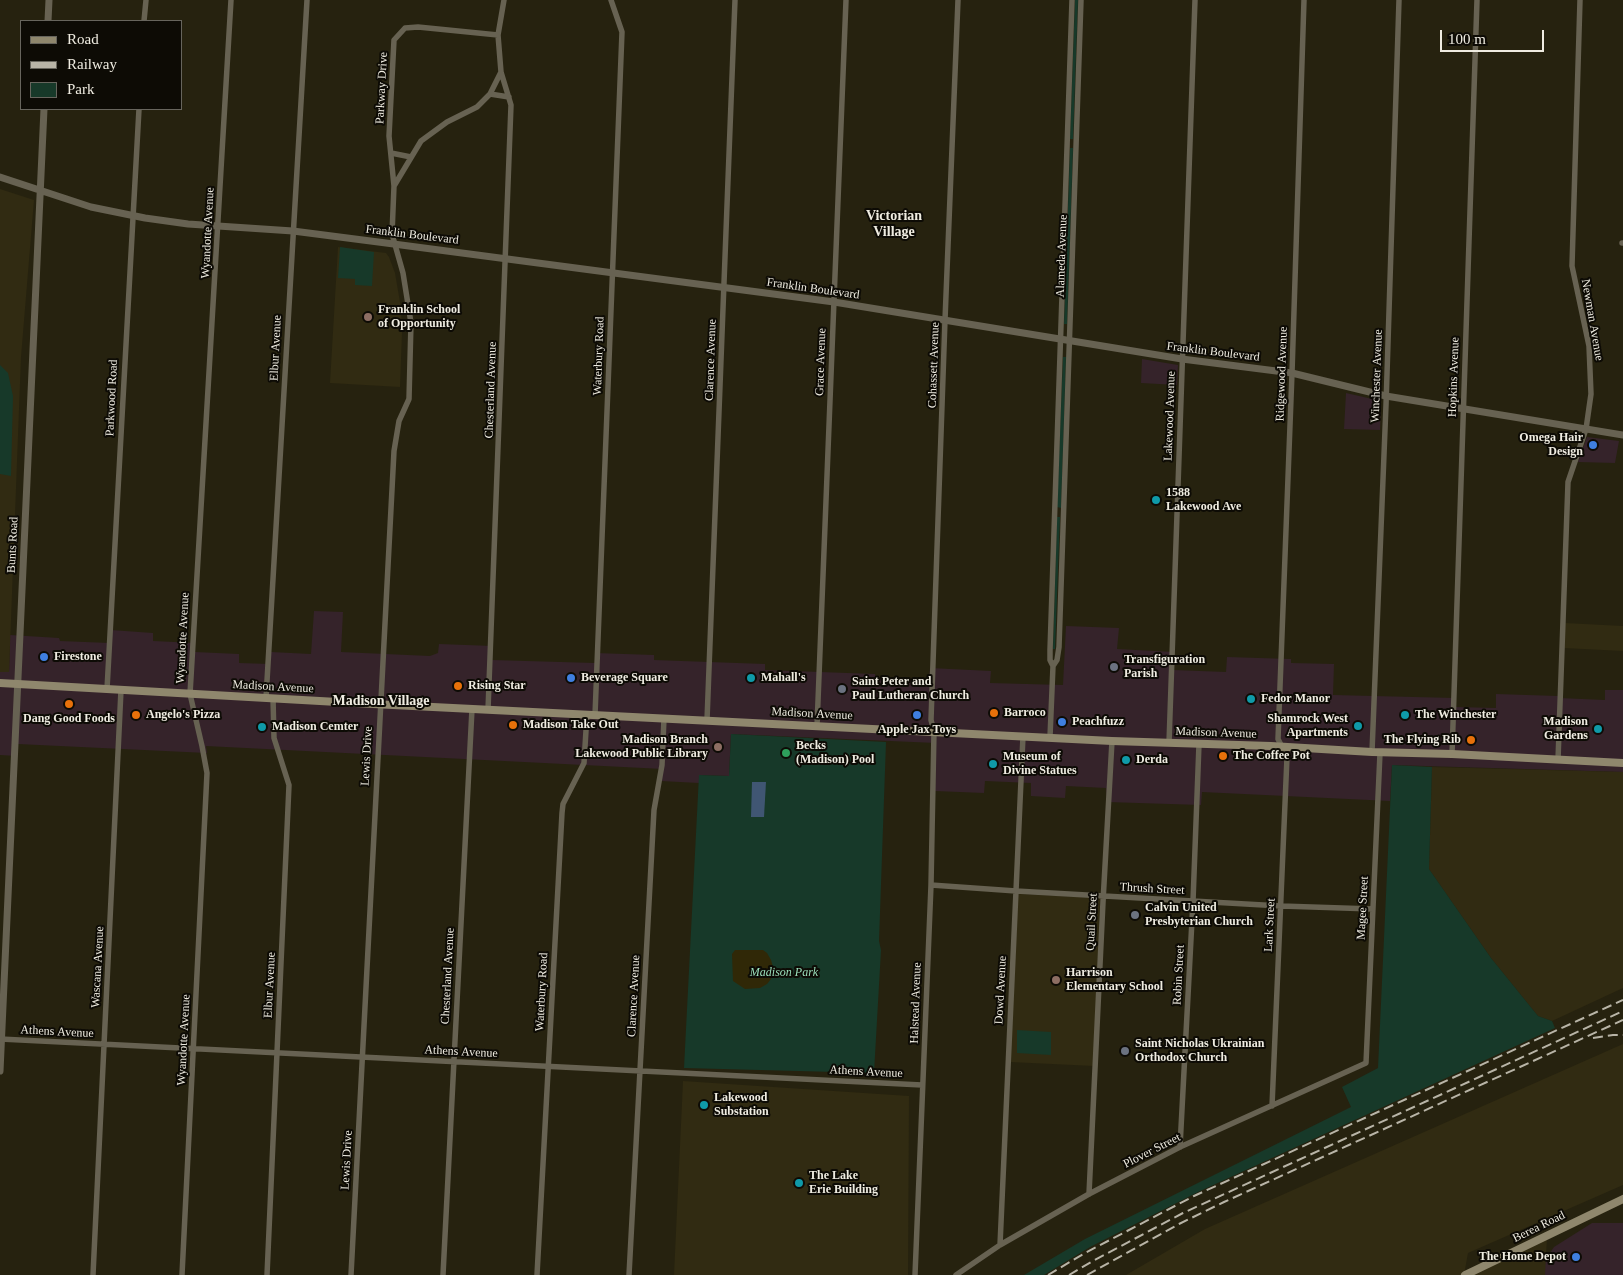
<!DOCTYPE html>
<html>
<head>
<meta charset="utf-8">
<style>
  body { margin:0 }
  #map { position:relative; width:1623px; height:1275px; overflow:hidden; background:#26220f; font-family:Georgia,serif }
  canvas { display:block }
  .legend { position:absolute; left:20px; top:20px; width:162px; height:90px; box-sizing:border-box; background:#0d0b05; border:1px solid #67655d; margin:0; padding:6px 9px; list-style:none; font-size:15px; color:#efece1 }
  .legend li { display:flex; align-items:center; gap:10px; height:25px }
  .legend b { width:25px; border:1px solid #67655d }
  .scale { position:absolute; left:1440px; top:30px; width:104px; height:22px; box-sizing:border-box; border:2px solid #efece1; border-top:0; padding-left:6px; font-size:15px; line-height:18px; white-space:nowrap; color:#efece1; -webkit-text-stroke:4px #0d0b05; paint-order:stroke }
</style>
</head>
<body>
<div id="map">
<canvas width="1623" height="1275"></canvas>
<ul class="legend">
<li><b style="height:6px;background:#8f876d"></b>Road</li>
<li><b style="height:6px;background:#b8b4a7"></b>Railway</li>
<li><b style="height:14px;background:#173929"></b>Park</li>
</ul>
<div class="scale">100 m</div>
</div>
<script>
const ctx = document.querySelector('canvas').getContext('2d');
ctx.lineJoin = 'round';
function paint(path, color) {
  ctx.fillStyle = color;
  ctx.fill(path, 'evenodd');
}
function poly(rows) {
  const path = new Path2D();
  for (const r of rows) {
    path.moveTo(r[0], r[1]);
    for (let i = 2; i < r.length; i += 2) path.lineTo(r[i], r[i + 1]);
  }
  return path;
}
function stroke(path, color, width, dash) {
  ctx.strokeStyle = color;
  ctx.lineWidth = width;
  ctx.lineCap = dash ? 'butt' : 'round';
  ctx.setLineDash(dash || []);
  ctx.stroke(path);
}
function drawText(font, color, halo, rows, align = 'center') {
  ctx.font = font + ' Georgia,serif';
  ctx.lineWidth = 4;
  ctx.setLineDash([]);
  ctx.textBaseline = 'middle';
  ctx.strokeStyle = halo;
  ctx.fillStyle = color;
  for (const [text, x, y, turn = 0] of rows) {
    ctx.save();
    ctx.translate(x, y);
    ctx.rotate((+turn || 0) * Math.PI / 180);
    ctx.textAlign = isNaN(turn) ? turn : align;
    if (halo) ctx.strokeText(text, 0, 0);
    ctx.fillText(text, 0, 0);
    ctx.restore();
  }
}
paint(poly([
  [1142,359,1178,365,1177,385,1141,383],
  [1346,393,1381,401,1380,430,1344,429],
  [1587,437,1619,441,1615,463,1578,462],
  [314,611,343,612,341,652,430,656,438,653,439,644,493,646,492,660,595,663,595,653,654,655,654,660,765,664,765,670,875,674,876,678,929,680,930,668,991,671,990,683,1063,685,1066,626,1119,628,1117,649,1174,652,1173,670,1226,672,1227,657,1291,659,1291,663,1334,664,1333,695,1455,698,1455,707,1496,708,1496,694,1558,696,1559,698,1605,700,1605,690,1623,690,1623,772,1392,765,1390,801,1202,792,1201,805,1107,802,1106,788,1066,786,1065,798,1031,796,1031,783,985,781,984,793,935,791,936,743,731,734,729,776,699,775,699,783,661,781,663,769,206,746,207,753,18,744,17,756,0,755,0,672,9,672,10,635,59,638,60,641,110,643,111,630,153,633,153,641,195,643,195,652,239,654,239,663,270,664,271,652,311,654],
  [1592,1223,1623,1223,1623,1275,1545,1275,1545,1260,1554,1247]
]), '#35232a');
paint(poly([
  [0,189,34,200,21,357,9,672,0,672],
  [338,247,386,253,389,257,395,273,401,308,402,332,400,387,330,383],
  [1565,623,1623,626,1623,651,1564,648],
  [1432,767,1623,772,1623,988,1552,1021,1538,1016,1491,958,1429,869],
  [1018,894,1100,898,1094,1066,1010,1062],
  [1623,1044,1623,1185,1468,1253,1464,1275,1126,1275,1205,1229],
  [683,1081,909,1096,908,1275,674,1275],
  [1547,1238,1545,1275,1469,1275]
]), '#312b12');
paint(poly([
  [1075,0,1078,0,1073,139,1070,139],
  [1070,148,1073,148,1067,324,1064,324],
  [340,247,374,252,372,286,355,285,355,279,338,278],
  [1063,357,1066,357,1061,508,1057,507],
  [0,365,8,373,13,396,11,476,0,474],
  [1057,517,1060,517,1055,649,1053,649],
  [731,734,886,742,879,941,881,950,874,1073,684,1068,699,775,729,776],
  [1392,765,1432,767,1429,869,1491,958,1538,1016,1552,1021,1555,1028,1198,1192,1090,1247,1044,1275,1024,1275,1085,1239,1351,1107,1342,1087,1378,1068],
  [1017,1030,1051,1032,1051,1055,1017,1053]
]), '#173929');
paint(poly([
  [735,950,763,950,767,953,771,960,773,967,771,979,767,984,760,988,745,989,733,981,732,954]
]), '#302807');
paint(poly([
  [752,782,766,782,764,817,751,817]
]), '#405673');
stroke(poly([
  [144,21,146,0],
  [490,94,509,97],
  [391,153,411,157],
  [394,186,389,136,394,40,405,28,418,27,498,35],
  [1622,243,1623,243],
  [1053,666,1057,660,1059,647,1081,0],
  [107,689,139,109],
  [266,698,307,0],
  [488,710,511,105,501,72],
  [595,715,622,32,611,0],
  [707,720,735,0],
  [817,726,846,0],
  [1050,737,1053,666,1050,660,1050,650,1072,0],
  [1169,743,1195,0],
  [1372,752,1386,405,1399,0],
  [1452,754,1477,0],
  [1558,760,1568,482,1586,429,1591,394,1589,346,1572,266,1580,0],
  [931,885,1016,891,1281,906,1373,909],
  [0,1039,922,1085],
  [1272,1106,1287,757,1278,739,1292,373,1304,0],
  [1180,1147,1193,901,1199,744],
  [1089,1194,1103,902,1112,741],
  [1000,1245,1023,736],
  [93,1275,121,690],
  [182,1275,207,773,202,746,190,694,231,0],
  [267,1275,289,785,274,738,273,698],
  [351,1275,394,451,399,421,409,399,411,323,403,273,392,234,394,186,421,141,447,122,477,107,490,94,501,72,498,35,504,0],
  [443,1275,472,709],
  [537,1275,562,813,563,804,584,763,587,714],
  [629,1275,654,810,662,765,664,718],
  [915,1275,931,885,934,731,931,720,945,320,958,0],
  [956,1275,1000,1245,1089,1194,1180,1147,1366,1063,1380,753]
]), '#676252', 5.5);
stroke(poly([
  [48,21,49,0],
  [0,177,91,207,145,218,188,224,293,231,386,243,834,302,1182,359,1292,373,1386,396,1623,435],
  [0,1071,44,109]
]), '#676252', 7);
stroke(poly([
  [0,683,373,704,1112,741,1271,746,1372,752,1452,754,1623,763],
  [1465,1275,1623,1199]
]), '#8f876d', 8);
stroke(poly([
  [1593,1038,1613,1035,1623,1035],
  [1048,1275,1085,1253,1194,1196,1623,1000],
  [1069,1275,1091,1262,1183,1213,1623,1011],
  [1087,1275,1179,1224,1224,1202,1623,1020]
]), '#b8b4a7', 2, [10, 5]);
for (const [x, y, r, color] of [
  [368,317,5,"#8d6e63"],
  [1593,445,5,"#3f7fe0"],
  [1156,500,5,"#0f9aa8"],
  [44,657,5,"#3f7fe0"],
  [1114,667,5,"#6b7280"],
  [571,678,5,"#3f7fe0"],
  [751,678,5,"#0f9aa8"],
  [458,686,5,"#e8710a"],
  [842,689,5,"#6b7280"],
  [1251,699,5,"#0f9aa8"],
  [69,704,5,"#e8710a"],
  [994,713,5,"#e8710a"],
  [136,715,5,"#e8710a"],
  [917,715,5,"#3f7fe0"],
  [1405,715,5,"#0f9aa8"],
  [1062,722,5,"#3f7fe0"],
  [513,725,5,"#e8710a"],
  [1358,726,5,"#0f9aa8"],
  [262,727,5,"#0f9aa8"],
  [1598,729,5,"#0f9aa8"],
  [1471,740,5,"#e8710a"],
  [718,747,5,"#8d6e63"],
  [786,753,5,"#2e9e5b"],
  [1223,756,5,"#e8710a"],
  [1126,760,5,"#0f9aa8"],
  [993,764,5,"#0f9aa8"],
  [1135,915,5,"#6b7280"],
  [1056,980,5,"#8d6e63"],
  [1125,1051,5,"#6b7280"],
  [704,1105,5,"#0f9aa8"],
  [799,1183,5,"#0f9aa8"],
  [1576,1257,5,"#3f7fe0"]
]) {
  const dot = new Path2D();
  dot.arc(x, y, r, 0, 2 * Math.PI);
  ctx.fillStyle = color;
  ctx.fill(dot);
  stroke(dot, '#0d0b05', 2);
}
drawText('12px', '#efece1', '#0d0b05', [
  ["Parkway Drive",382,88,-87],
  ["Wyandotte Avenue",208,233,-87],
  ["Franklin Boulevard",412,235,7],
  ["Alameda Avenue",1062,256,-88],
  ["Franklin Boulevard",813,289,8],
  ["Newman Avenue",1592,320,80],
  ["Elbur Avenue",276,348,-87],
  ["Franklin Boulevard",1213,352,7],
  ["Waterbury Road",599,356,-88],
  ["Clarence Avenue",711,360,-88],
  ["Grace Avenue",821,362,-88],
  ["Cohassett Avenue",934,365,-88],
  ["Ridgewood Avenue",1282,374,-88],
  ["Winchester Avenue",1377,376,-88],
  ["Hopkins Avenue",1454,377,-88],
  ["Chesterland Avenue",491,390,-88],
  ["Parkwood Road",112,398,-87],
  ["Lakewood Avenue",1170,416,-88],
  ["Bunts Road",13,545,-87],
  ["Wyandotte Avenue",183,638,-87],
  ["Madison Avenue",273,687,3],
  ["Madison Avenue",812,714,3],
  ["Madison Avenue",1216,733,2],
  ["Lewis Drive",367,756,-87],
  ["Thrush Street",1152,889,3],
  ["Magee Street",1363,908,-87],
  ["Quail Street",1092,922,-87],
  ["Lark Street",1270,925,-87],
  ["Wascana Avenue",98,967,-87],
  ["Robin Street",1179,975,-87],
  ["Chesterland Avenue",448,976,-87],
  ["Elbur Avenue",270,985,-87],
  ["Dowd Avenue",1001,990,-87],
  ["Waterbury Road",542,992,-87],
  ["Clarence Avenue",634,996,-87],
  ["Halstead Avenue",916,1003,-88],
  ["Athens Avenue",57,1032,3],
  ["Wyandotte Avenue",184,1040,-87],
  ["Athens Avenue",461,1052,3],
  ["Athens Avenue",866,1072,3],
  ["Plover Street",1152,1151,-27],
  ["Lewis Drive",347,1160,-87],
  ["Berea Road",1539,1227,-26]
]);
drawText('bold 12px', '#efece1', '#0d0b05', [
  ["Franklin School",378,310],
  ["of Opportunity",378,324],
  ["Omega Hair",1583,438,"right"],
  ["Design",1583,452,"right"],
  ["1588",1166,493],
  ["Lakewood Ave",1166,507],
  ["Firestone",54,657],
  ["Transfiguration",1124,660],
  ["Parish",1124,674],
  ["Beverage Square",581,678],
  ["Mahall's",761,678],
  ["Saint Peter and",852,682],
  ["Paul Lutheran Church",852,696],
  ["Rising Star",468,686],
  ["Fedor Manor",1261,699],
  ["Barroco",1004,713],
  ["Angelo's Pizza",146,715],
  ["The Winchester",1415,715],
  ["Dang Good Foods",69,719,"center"],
  ["Shamrock West",1348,719,"right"],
  ["Apartments",1348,733,"right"],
  ["Peachfuzz",1072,722],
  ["Madison",1588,722,"right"],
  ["Gardens",1588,736,"right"],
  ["Madison Take Out",523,725],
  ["Madison Cemter",272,727],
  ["Apple Jax Toys",917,730,"center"],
  ["Madison Branch",708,740,"right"],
  ["Lakewood Public Library",708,754,"right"],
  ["The Flying Rib",1461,740,"right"],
  ["Becks",796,746],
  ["(Madison) Pool",796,760],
  ["The Coffee Pot",1233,756],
  ["Museum of",1003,757],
  ["Divine Statues",1003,771],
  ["Derda",1136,760],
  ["Calvin United",1145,908],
  ["Presbyterian Church",1145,922],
  ["Harrison",1066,973],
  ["Elementary School",1066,987],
  ["Saint Nicholas Ukrainian",1135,1044],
  ["Orthodox Church",1135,1058],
  ["Lakewood",714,1098],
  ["Substation",714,1112],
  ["The Lake",809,1176],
  ["Erie Building",809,1190],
  ["The Home Depot",1566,1257,"right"]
], 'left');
drawText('italic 12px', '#9bdfbb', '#0d0b05', [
  ["Madison Park",784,973]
]);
drawText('bold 14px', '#efece1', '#0d0b05', [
  ["Victorian",894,216],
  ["Village",894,232],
  ["Madison Village",381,701]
]);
</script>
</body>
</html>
